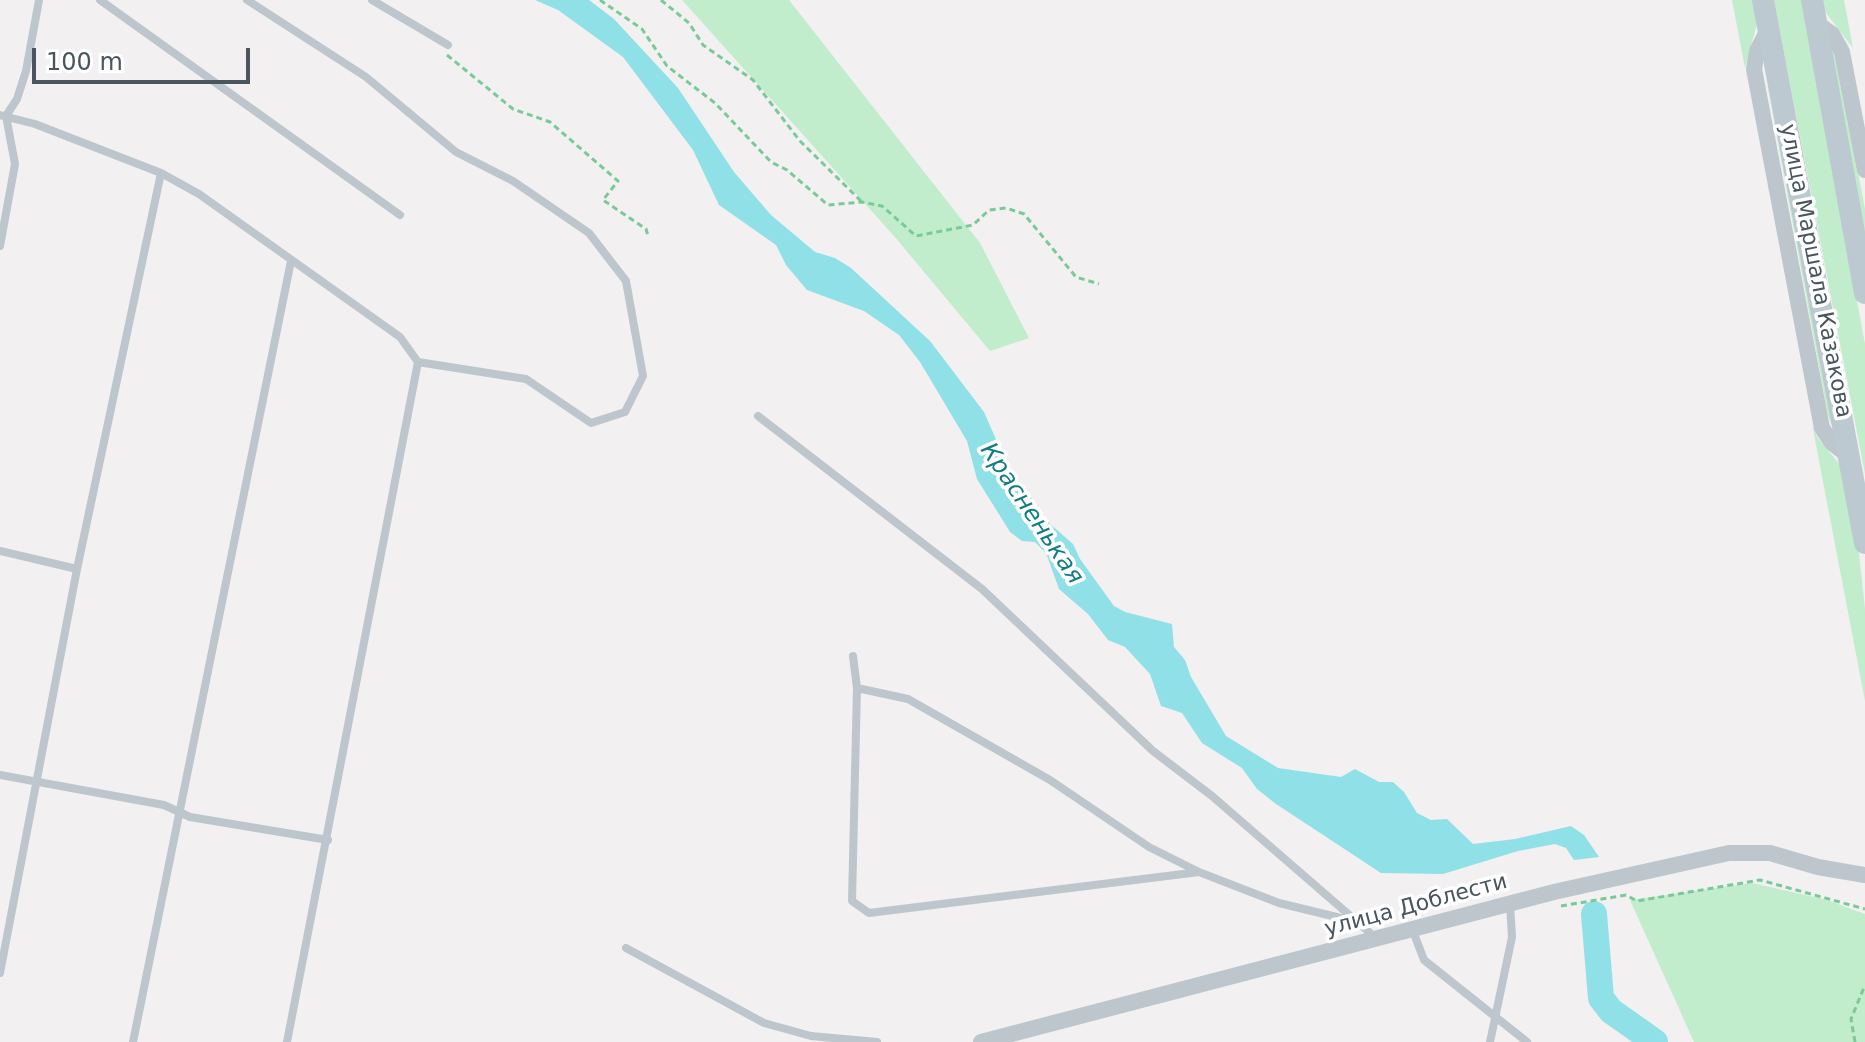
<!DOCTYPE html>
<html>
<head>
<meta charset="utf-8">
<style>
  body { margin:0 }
  #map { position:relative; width:1865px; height:1042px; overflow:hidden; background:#f2f0f0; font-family:"DejaVu Sans",sans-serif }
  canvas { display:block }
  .scale { position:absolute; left:32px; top:48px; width:218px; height:36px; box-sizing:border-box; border:4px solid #49565d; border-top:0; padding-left:10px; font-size:24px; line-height:28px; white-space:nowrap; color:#49565d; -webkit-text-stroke:6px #fff; paint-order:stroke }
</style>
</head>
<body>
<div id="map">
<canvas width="1865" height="1042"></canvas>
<div class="scale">100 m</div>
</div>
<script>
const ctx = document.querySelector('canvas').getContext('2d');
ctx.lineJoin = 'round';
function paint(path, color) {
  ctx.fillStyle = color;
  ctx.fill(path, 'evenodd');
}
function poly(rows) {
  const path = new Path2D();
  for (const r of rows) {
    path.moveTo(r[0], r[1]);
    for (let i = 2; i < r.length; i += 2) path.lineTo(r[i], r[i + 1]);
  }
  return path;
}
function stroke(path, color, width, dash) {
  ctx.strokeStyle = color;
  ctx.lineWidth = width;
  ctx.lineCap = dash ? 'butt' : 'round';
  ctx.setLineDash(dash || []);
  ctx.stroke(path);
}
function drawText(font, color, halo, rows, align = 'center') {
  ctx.font = font + ' "DejaVu Sans",sans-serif';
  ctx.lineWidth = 7;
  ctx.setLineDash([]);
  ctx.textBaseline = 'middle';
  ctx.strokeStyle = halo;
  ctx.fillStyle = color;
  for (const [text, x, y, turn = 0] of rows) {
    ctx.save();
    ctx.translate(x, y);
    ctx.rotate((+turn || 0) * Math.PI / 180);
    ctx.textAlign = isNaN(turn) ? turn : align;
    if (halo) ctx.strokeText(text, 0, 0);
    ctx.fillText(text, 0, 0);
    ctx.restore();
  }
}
paint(poly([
  [682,0,789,0,980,243,1029,338,990,351,894,236],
  [1732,0,1756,0,1757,24,1745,68],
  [1774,0,1801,0,1865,344,1865,474],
  [1821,0,1844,0,1853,48,1826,13],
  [1831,44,1837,62,1865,209,1865,243],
  [1763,61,1835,433,1828,416],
  [1812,424,1817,437,1841,466,1857,535,1865,609,1865,701],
  [1752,883,1827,900,1865,914,1865,1042,1694,1042,1630,900]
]), '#c1edcd');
paint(poly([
  [535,0,589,0,614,19,678,88,734,172,771,215,815,252,835,258,851,268,930,341,984,412,1012,476,1031,497,1040,515,1073,544,1080,559,1114,606,1125,612,1172,624,1174,647,1185,660,1191,677,1226,736,1278,768,1341,777,1355,769,1379,782,1393,782,1404,792,1417,813,1431,820,1447,819,1473,844,1515,839,1571,826,1584,835,1599,857,1574,860,1566,848,1555,844,1518,851,1443,874,1381,873,1276,804,1257,789,1242,768,1202,743,1182,713,1161,706,1150,674,1125,647,1108,640,1088,614,1059,589,1046,553,1035,542,1022,541,1010,532,977,479,967,441,920,362,899,335,864,311,807,290,786,265,776,245,719,205,693,150,623,57,558,10]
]), '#90e0e8');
stroke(poly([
  [1594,914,1601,998,1611,1011,1655,1042]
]), '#90e0e8', 26);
stroke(poly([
  [600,0,642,29,667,66,715,103,771,162,787,170,828,205,862,202,882,206,916,236,973,225,989,210,1006,208,1024,214,1076,277,1099,284],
  [661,0,689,23,703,45,753,80,800,141,862,202],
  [447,55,513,109,550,122,618,181,603,200,646,229,648,236],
  [1561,906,1626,895,1637,901,1760,880,1865,909],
  [1855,1042,1851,1019,1865,985]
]), '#7aca99', 3, [6, 4]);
stroke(poly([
  [100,0,400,215],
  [247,0,366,77,456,152,513,181,589,233,626,281,643,376,625,412,591,423,526,379,418,362],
  [372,0,448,45],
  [0,115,35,124,161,173,199,194,400,337,418,362,287,1042],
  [0,246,15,164,6,116,17,99,26,71,39,0],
  [758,416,982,589,1153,751,1212,796,1377,939],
  [0,551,77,569],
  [853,656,857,688,852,901,869,913,1199,872],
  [857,688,908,699,1050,780,1149,847,1199,872,1279,903,1353,921],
  [0,775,164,805,190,817,328,840],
  [1413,931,1424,960,1527,1042],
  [626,948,764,1023,811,1036,877,1042],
  [0,973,77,569,161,173],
  [133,1042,291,261],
  [1490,1042,1512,937,1510,904]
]), '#bcc6cc', 8);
stroke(poly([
  [1815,22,1832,34,1842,52,1865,170],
  [1769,28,1757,51,1754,69,1822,428,1832,443,1850,457],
  [981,1042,1554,892,1729,853,1770,853,1818,867,1865,875]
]), '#bcc6cc', 16);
stroke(poly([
  [1763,0,1865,543],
  [1812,0,1865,293]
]), '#bdc9d1', 22);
drawText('22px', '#49565d', '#fff', [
  ["улица Маршала Казакова",1815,271,79],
  ["улица Доблести",1416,906,-15]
]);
drawText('italic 24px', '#137d87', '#fff', [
  ["Красненькая",1031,514,56]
]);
</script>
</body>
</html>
